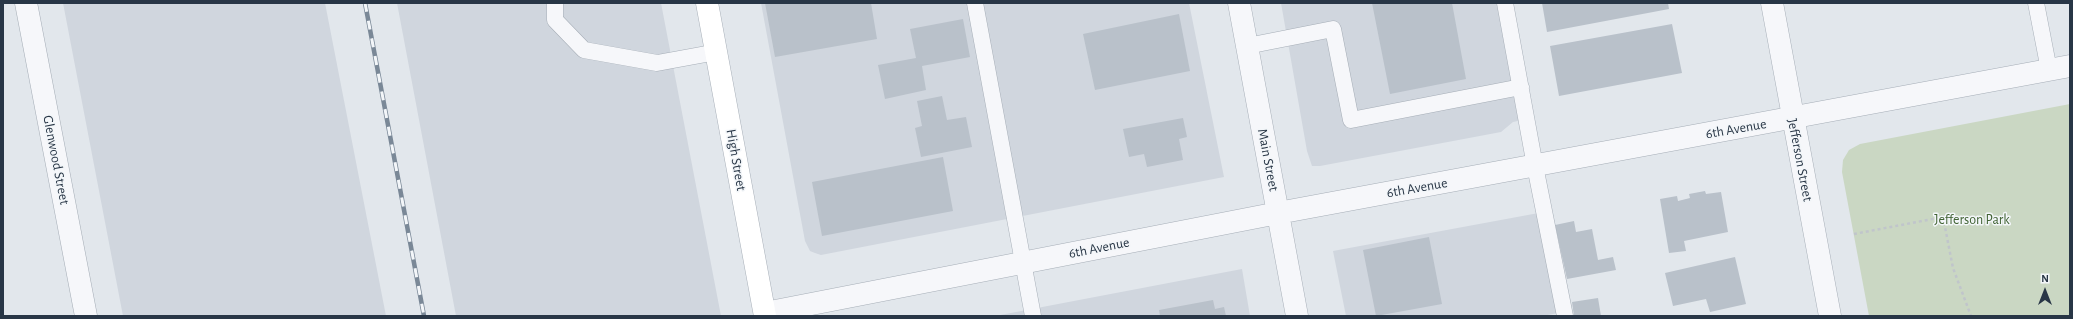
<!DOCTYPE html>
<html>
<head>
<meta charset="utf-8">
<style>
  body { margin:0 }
  #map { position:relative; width:2073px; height:319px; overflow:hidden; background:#e2e7ec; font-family:"Alegreya Sans",sans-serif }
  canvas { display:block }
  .frame { position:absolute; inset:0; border:4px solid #283646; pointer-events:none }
  .north { position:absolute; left:2025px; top:271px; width:40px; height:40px; -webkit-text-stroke:3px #f3f6f9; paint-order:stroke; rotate:0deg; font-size:11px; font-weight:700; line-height:16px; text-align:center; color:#283646 }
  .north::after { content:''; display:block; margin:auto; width:14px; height:18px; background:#283646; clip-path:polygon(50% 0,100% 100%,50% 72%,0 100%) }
</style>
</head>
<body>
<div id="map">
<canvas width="2073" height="319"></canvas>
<div class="frame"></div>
<div class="north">N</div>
</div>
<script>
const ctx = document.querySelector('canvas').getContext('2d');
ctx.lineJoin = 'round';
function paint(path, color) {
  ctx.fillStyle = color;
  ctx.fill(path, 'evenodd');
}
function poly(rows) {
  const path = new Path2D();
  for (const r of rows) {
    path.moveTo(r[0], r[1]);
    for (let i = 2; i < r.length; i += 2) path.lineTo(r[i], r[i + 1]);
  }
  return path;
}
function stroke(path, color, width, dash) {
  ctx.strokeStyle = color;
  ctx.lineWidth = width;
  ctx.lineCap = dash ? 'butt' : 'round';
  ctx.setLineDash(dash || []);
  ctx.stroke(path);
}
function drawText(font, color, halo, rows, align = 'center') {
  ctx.font = font + ' "Alegreya Sans",sans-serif';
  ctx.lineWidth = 3;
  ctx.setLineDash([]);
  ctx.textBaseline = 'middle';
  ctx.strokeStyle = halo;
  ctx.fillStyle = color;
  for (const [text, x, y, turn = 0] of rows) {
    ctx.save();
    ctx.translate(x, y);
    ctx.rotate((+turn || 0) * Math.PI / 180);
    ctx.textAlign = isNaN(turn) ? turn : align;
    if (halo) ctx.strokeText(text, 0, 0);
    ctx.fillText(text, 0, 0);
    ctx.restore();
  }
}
paint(poly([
  [63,3,325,3,386,316,123,316],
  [397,3,661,3,721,316,456,316],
  [761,3,1189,3,1224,177,821,255,815,253,810,251,805,241],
  [1281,3,1505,3,1527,119,1513,122,1501,132,1320,166,1312,166,1307,151],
  [1544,212,1564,312,1542,316,1346,316,1333,251],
  [1242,269,1250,316,995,316]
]), '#d0d6de');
paint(poly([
  [2070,104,2070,316,1869,316,1842,172,1843,160,1849,150,1860,144]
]), '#cad7c3');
paint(poly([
  [765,3,871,3,877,39,775,57],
  [1372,3,1452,3,1466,79,1390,94],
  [1542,3,1668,3,1669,9,1547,32],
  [1179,14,1190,71,1095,90,1083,34],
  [963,19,970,57,922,66,926,90,885,99,878,65,916,58,910,29],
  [1672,24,1682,73,1559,96,1550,46],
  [942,96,947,120,966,117,972,147,921,157,915,128,922,126,917,101],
  [1183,118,1187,137,1179,139,1183,160,1147,167,1144,154,1129,157,1123,129],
  [943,157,953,211,822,236,812,182],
  [1705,191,1706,194,1721,192,1728,232,1684,241,1686,251,1669,253,1660,199,1677,196,1678,201,1690,198,1689,194],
  [1574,221,1576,232,1592,229,1598,260,1613,257,1616,270,1567,279,1555,225],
  [1429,237,1442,304,1376,316,1363,250],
  [1735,257,1746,304,1710,312,1706,299,1673,306,1665,273],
  [1598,298,1601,316,1574,316,1572,302],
  [1213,300,1215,309,1224,307,1226,316,1160,316,1159,310]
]), '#b9c1ca');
const lane = poly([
  [555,3,555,20,584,50,657,63,717,52],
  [975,3,1033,316],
  [1505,3,1535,166,1565,316],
  [2036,3,2049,70],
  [1247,46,1333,29,1351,120,1521,87]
]);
const street = poly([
  [26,3,86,316],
  [1239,3,1297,316],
  [1772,3,1830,316],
  [765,313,1278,213,2070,66]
]);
const secondary = poly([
  [707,3,765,316]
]);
stroke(lane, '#a6aeb7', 17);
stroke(street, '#a6aeb7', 23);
stroke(secondary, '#a6aeb7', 23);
stroke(poly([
  [1854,234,1943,217,1953,268,1971,316]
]), '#c0c5cb', 2.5, [3, 3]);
stroke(lane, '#f6f7fa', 16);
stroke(street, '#f6f7fa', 22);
stroke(secondary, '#fff', 22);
const rail = poly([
  [365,3,424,316]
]);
stroke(rail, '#7a8897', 4.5);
stroke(rail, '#f3f6f9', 3, [9]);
drawText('14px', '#283646', '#f3f6f9', [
  ["6th Avenue",1736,129,-10],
  ["Glenwood Street",56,160,79],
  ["High Street",736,160,80],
  ["Main Street",1268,160,79],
  ["Jefferson Street",1800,160,79],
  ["6th Avenue",1417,188,-10],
  ["6th Avenue",1099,248,-11]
]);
drawText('14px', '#416334', '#f3f6f9', [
  ["Jefferson Park",1972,220]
]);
</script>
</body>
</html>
